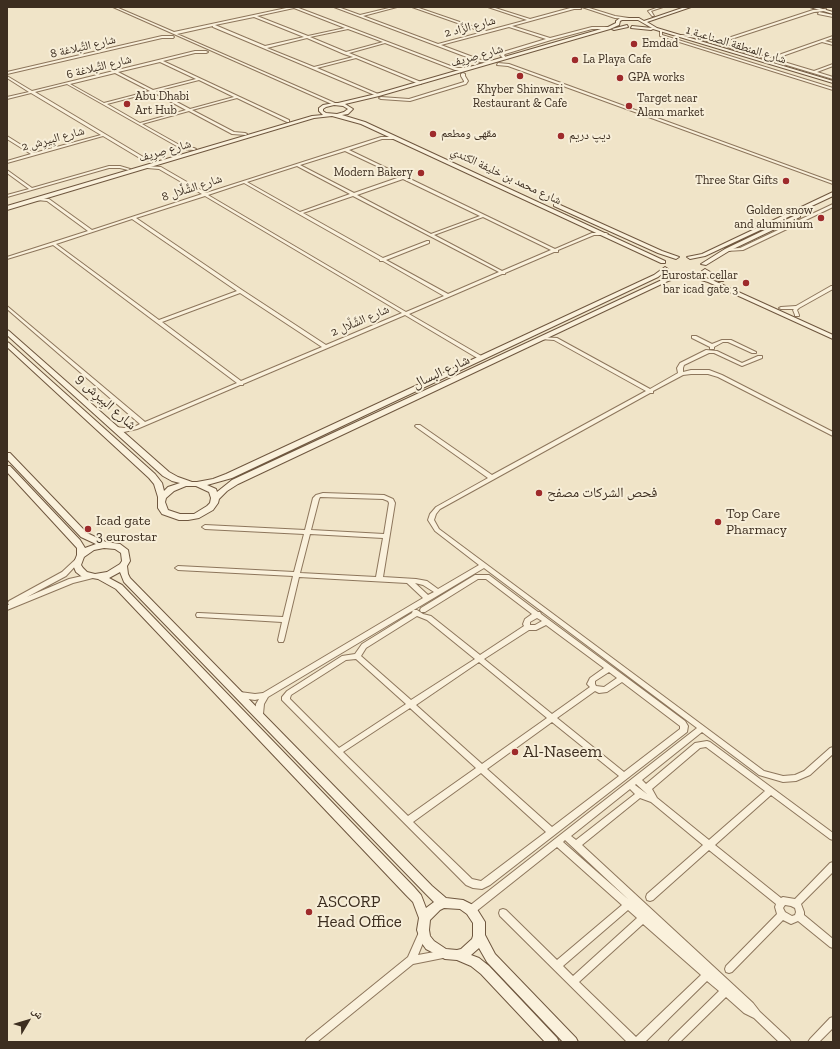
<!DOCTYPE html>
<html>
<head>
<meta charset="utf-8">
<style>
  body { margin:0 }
  #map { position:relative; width:840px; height:1049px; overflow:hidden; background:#f0e4c8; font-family:"Zilla Slab","Noto Naskh Arabic",serif }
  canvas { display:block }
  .frame { position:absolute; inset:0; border:8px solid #3d2e20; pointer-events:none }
  .north { position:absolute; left:8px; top:1001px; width:40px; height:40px; -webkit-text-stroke:3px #f7eed8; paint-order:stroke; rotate:52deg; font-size:11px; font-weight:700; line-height:16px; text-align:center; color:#3d2e20 }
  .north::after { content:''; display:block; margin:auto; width:14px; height:18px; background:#3d2e20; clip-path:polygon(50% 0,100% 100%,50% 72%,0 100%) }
</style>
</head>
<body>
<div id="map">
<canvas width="840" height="1049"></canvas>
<div class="frame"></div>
<div class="north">ش</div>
</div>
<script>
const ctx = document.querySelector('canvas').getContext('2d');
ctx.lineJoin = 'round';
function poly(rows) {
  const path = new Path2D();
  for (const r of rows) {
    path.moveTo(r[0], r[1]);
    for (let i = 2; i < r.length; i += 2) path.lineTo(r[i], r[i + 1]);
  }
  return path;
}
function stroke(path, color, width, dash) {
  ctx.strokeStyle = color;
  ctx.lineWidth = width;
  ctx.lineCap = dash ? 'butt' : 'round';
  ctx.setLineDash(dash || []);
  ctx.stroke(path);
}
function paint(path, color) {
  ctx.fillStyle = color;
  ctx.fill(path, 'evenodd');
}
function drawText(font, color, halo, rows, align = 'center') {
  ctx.font = font + ' "Zilla Slab","Noto Naskh Arabic",serif';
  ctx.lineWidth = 4;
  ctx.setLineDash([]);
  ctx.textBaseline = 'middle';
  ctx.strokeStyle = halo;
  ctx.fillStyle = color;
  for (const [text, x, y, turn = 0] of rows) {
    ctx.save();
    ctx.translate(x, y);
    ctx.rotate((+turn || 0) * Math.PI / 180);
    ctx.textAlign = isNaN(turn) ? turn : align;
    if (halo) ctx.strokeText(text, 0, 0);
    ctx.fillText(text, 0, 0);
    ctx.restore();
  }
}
const street = poly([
  [113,7,116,7,174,32,291,7,296,7,456,68,466,68,468,69,466,70,455,70,385,43,349,53,421,82,421,84,419,84,356,58,317,68,378,94,379,95,377,96,213,27,213,26,177,34,335,103,336,104,334,105,113,7],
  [294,8,345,28,308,36,257,16,294,8],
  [254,17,304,37,265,46,215,25,254,17],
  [348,29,383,42,346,52,310,37,348,29],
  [307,38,344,54,353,57,314,67,267,48,307,38],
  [334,7,338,7,360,15,393,7,397,7,363,16,438,44,483,32,412,7,416,7,486,31,527,20,488,7,492,7,530,19,574,7,580,7,581,9,574,9,512,26,550,38,592,27,609,27,610,28,609,29,592,29,551,40,505,54,504,55,506,58,504,59,500,55,503,52,546,39,509,27,441,45,481,60,493,61,492,63,480,62,334,7],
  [582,7,586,7,615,16,629,18,628,19,615,18,582,7],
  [659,7,663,7,651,11,654,16,652,16,648,11,659,7],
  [826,9,825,11,814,12,719,43,770,58,833,36,833,38,825,41,833,43,833,45,822,42,774,59,814,71,833,64,833,66,817,72,833,77,833,79,697,38,680,36,681,35,697,36,716,42,813,10,826,9],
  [819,12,833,15,833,17,818,14,819,12],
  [660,31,662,31,662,35,833,88,833,90,660,36,660,31],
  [162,36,173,36,174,37,173,38,162,38,7,74,7,72,162,36],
  [195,51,206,51,208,52,206,53,195,53,163,61,289,120,289,122,287,122,237,98,192,110,234,132,245,133,247,134,246,135,232,134,189,111,142,124,183,147,194,148,196,149,194,150,182,149,67,84,35,92,145,158,157,159,158,159,158,161,143,160,103,136,7,163,7,161,31,154,7,139,7,136,34,153,101,135,31,93,7,99,7,97,29,92,7,78,7,76,32,91,195,51],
  [160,62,196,79,153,90,118,72,160,62],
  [115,73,150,91,104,103,70,84,115,73],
  [199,80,234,97,190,109,156,91,199,80],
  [153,92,186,110,140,123,107,104,153,92],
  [498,63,509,64,833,182,833,184,508,66,497,65,498,63],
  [463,73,465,74,465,76,468,81,466,84,410,101,381,99,379,98,381,97,409,99,464,82,464,81,461,76,461,74,463,73],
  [381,137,395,137,397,138,395,139,382,139,349,150,403,176,405,176,406,177,555,249,592,233,606,233,608,234,606,235,594,235,558,250,558,252,554,252,505,273,505,274,502,274,409,314,483,357,483,359,479,359,405,315,243,384,243,385,240,385,137,429,124,432,116,431,113,429,116,427,124,428,134,427,140,424,7,309,7,306,145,422,237,383,53,245,7,259,7,257,88,231,47,201,36,200,34,199,36,198,49,199,92,230,202,194,159,169,147,168,145,167,146,166,161,167,206,193,381,137],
  [345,151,400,177,354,193,300,165,345,151],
  [297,166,350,194,300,212,247,182,297,166],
  [403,179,480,216,431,234,357,195,403,179],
  [244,183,380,260,380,261,383,261,444,296,406,312,208,195,244,183],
  [205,196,402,313,326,345,242,290,136,218,205,196],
  [353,196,499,272,448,294,386,260,429,243,429,241,427,241,383,258,303,213,353,196],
  [483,217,551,250,502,271,434,235,483,217],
  [132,219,237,291,159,320,56,244,132,219],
  [240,293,322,347,241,381,162,322,240,293],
  [109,166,120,166,130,169,128,170,120,168,109,168,7,197,7,195,29,189,7,173,7,170,32,188,109,166],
  [833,204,833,207,743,250,727,251,725,250,727,249,740,248,833,204],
  [831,286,833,286,833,289,799,308,797,310,799,315,799,316,795,316,795,315,793,310,794,309,781,309,779,308,781,307,796,306,831,286],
  [692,336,696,336,712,344,722,340,731,340,756,352,756,353,752,353,728,342,723,342,714,347,714,349,710,349,710,347,692,338,692,336],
  [540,337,557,338,650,389,678,373,677,368,680,363,706,350,717,351,742,363,758,356,762,356,762,358,742,366,714,353,709,353,684,365,683,368,683,372,691,370,709,370,722,375,833,432,833,436,831,435,718,377,708,374,691,374,683,375,653,391,653,393,650,393,440,509,436,514,434,520,439,529,764,771,783,776,795,775,804,771,830,748,833,747,833,754,810,775,796,781,783,782,759,775,702,732,642,780,646,784,695,743,707,741,710,742,833,833,833,840,830,839,771,795,715,845,781,898,783,897,795,899,830,863,833,862,833,872,801,904,804,912,804,915,833,939,833,948,830,947,798,921,791,924,783,920,732,972,729,973,726,972,725,969,726,966,777,914,775,907,776,904,709,850,653,900,650,901,647,900,646,897,647,894,703,845,651,802,640,798,582,845,753,1003,760,1012,789,1039,791,1042,779,1042,754,1018,744,1013,726,997,680,1042,668,1042,670,1039,719,991,707,981,645,1042,627,1042,500,916,499,913,500,910,503,909,506,910,557,960,622,905,557,847,474,913,471,914,468,913,467,910,468,907,697,728,484,568,268,697,264,704,263,714,262,716,259,717,256,716,255,714,256,704,259,699,255,700,240,698,237,697,236,695,237,693,240,692,255,694,263,693,423,598,407,583,299,577,284,640,283,642,279,642,278,640,282,622,199,617,197,617,196,615,197,613,199,613,283,617,293,576,178,570,175,568,178,566,294,572,304,534,205,529,202,527,205,525,305,530,313,498,316,495,323,493,384,495,393,499,395,503,383,577,416,579,427,581,438,589,479,565,435,531,428,520,430,514,436,507,488,478,416,427,415,426,416,425,420,425,492,475,646,391,554,340,540,339,540,337],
  [320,497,383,499,388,501,389,503,384,534,311,530,319,499,320,497],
  [310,534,383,538,376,577,300,573,310,534],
  [415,583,423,585,434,592,428,595,415,583],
  [706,747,765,791,709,840,657,798,652,789,700,748,706,747],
  [636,784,646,793,647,794,635,785,636,784],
  [630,789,635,794,576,840,571,836,630,789],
  [565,840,629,900,563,842,565,840],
  [785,905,791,906,795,908,796,912,795,915,792,916,785,912,783,908,785,905],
  [628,910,637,918,573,976,563,966,628,910],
  [643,924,701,975,636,1037,579,982,643,924],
  [78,558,81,560,80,561,66,576,27,597,69,579,91,574,94,576,93,578,73,583,7,610,7,605,9,605,8,603,9,601,62,572,76,559,78,558],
  [475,575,489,575,538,612,540,612,541,614,685,721,688,726,687,732,490,885,482,889,473,888,466,885,282,700,282,697,287,691,342,656,355,654,362,644,412,613,413,610,417,610,423,614,431,616,480,655,524,626,523,624,525,619,532,614,486,579,478,579,425,612,421,612,420,610,421,608,475,575],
  [417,616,427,620,475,659,411,700,361,656,366,648,417,616],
  [537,618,542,621,535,625,530,625,530,622,537,618],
  [546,625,604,668,590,678,587,684,590,687,552,714,484,659,529,630,536,630,546,625],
  [356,659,406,704,339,748,290,699,290,698,291,695,346,660,356,659],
  [479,662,547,718,482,764,416,705,479,662],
  [609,672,617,678,604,687,596,686,595,684,595,681,609,672],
  [622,682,680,726,680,729,624,772,557,718,595,691,599,693,607,692,622,682],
  [410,708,476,768,408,816,343,752,410,708],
  [552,722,619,776,552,827,487,769,552,722],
  [481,773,546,832,481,881,472,879,413,822,481,773],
  [423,929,426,930,427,933,418,955,445,950,448,951,449,954,448,957,413,964,317,1042,305,1042,307,1039,408,957,420,930,423,929],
  [833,1017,833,1028,819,1042,808,1042,810,1039,830,1018,833,1017]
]);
const secondary = poly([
  [685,7,691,7,647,22,657,28,833,81,833,83,653,29,651,30,631,28,632,26,652,28,638,20,622,20,620,21,619,25,610,29,379,96,345,104,353,109,348,114,342,115,365,122,665,261,665,263,661,263,361,124,332,116,314,118,7,210,7,206,312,116,323,115,319,111,319,108,323,105,334,103,338,103,376,94,608,27,616,23,616,21,620,18,639,18,644,21,685,7],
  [334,105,343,106,348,109,344,112,337,114,326,113,323,111,323,109,326,107,334,105],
  [810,7,816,7,833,12,833,14,810,7],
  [627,25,628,27,614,30,612,29,627,25],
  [833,192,833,196,705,256,690,259,687,257,702,254,833,192],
  [554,204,558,204,662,251,679,257,676,259,658,253,554,206,554,204],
  [798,214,800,215,800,217,729,251,706,265,701,264,725,249,798,214],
  [665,267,668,269,658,277,232,478,207,485,216,489,217,492,232,480,664,279,681,274,684,276,668,281,238,484,227,491,219,499,218,503,213,510,199,518,188,520,179,520,162,514,158,508,158,497,154,484,149,478,7,347,7,342,9,343,155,474,162,483,164,491,168,487,180,483,172,481,163,476,7,335,7,330,9,331,169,472,178,477,192,482,197,482,213,479,226,474,654,275,665,267],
  [186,486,196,486,209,492,211,498,210,503,207,506,194,514,180,514,168,510,165,502,166,498,174,491,186,486],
  [705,269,723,279,724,280,723,281,719,281,703,272,702,271,705,269],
  [693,274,712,280,833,335,833,339,708,282,691,277,691,275,693,274],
  [7,453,10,453,87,533,106,542,120,544,128,550,130,561,127,566,128,574,130,578,432,886,446,898,463,900,475,906,485,922,485,935,495,954,576,1038,578,1042,563,1042,487,962,479,948,471,955,479,958,489,966,557,1038,559,1042,545,1042,481,974,471,966,457,960,445,959,426,949,421,942,417,930,419,918,413,902,406,895,116,589,98,579,81,576,76,572,73,565,77,555,77,548,7,472,7,466,10,466,80,540,85,548,96,544,81,537,7,459,7,453],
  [104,548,115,549,121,553,122,561,120,564,107,572,95,574,87,572,83,568,81,565,84,557,94,550,104,548],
  [120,572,124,582,424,892,434,902,426,908,421,895,414,887,122,585,109,578,120,572],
  [444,908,460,909,467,914,473,923,473,936,472,939,461,949,457,950,446,949,434,941,430,936,429,930,430,920,440,910,444,908]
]);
stroke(street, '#8d765c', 2);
stroke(secondary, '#6f573f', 2);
paint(street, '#faf1dc');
paint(secondary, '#faf1dc');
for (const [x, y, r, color] of [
  [634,44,4,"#9e2a2b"],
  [575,60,4,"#9e2a2b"],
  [520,76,4,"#9e2a2b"],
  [620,78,4,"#9e2a2b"],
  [127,104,4,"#9e2a2b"],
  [629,106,4,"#9e2a2b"],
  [433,134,4,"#9e2a2b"],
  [561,136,4,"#9e2a2b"],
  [421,173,4,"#9e2a2b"],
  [786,181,4,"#9e2a2b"],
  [821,218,4,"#9e2a2b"],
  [746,283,4,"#9e2a2b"],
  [539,493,4,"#9e2a2b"],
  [718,522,4,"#9e2a2b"],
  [88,529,4,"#9e2a2b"],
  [515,752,4,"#9e2a2b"],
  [309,912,4,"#9e2a2b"]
]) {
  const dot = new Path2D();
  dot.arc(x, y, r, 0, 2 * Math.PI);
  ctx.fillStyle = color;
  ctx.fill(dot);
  stroke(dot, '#f7eed8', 1.5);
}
drawText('12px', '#3d2e20', '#f7eed8', [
  ["شارع الزَّاد 2",470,27,-15],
  ["شارع المنطقة الصناعية 1",736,45,17],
  ["شارع التِّبلاغة 8",83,47,-13],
  ["شارع صِرِيف",477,56,-16],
  ["شارع التِّبلاغة 6",99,67,-14],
  ["شارع البِيرِش 2",53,139,-15],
  ["شارع صِرِيف",165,151,-16],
  ["شارع محمد بن خليفة الكندي",506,176,25],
  ["شارع الشَّلَّال 8",192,188,-18],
  ["شارع الشَّلَّال 2",360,321,-23]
]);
drawText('12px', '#3d2e20', '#f7eed8', [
  ["Emdad",642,44],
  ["La Playa Cafe",583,60],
  ["GPA works",628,78],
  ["Khyber Shinwari",520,90,"center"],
  ["Restaurant & Cafe",520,104,"center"],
  ["Abu Dhabi",135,97],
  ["Art Hub",135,111],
  ["Target near",637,99],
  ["Alam market",637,113],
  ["مقهى ومطعم",441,134],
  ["دیپ دریم",569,136],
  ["Modern Bakery",413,173,"right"],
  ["Three Star Gifts",778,181,"right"],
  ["Golden snow",813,211,"right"],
  ["and aluminium",813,225,"right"],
  ["Eurostar cellar",738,276,"right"],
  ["bar icad gate 3",738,290,"right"]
], 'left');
drawText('14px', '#3d2e20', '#f7eed8', [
  ["شارع البسال",441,372,-25],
  ["شارع البِيرِش 9",106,402,42]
]);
drawText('14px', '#3d2e20', '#f7eed8', [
  ["فحص الشركات مصفح",547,493],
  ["Top Care",726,514],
  ["Pharmacy",726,530],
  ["Icad gate",96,521],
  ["3 eurostar",96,537]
], 'left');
drawText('17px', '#3d2e20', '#f7eed8', [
  ["Al-Naseem",523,752],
  ["ASCORP",317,902],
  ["Head Office",317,922]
], 'left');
</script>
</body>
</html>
